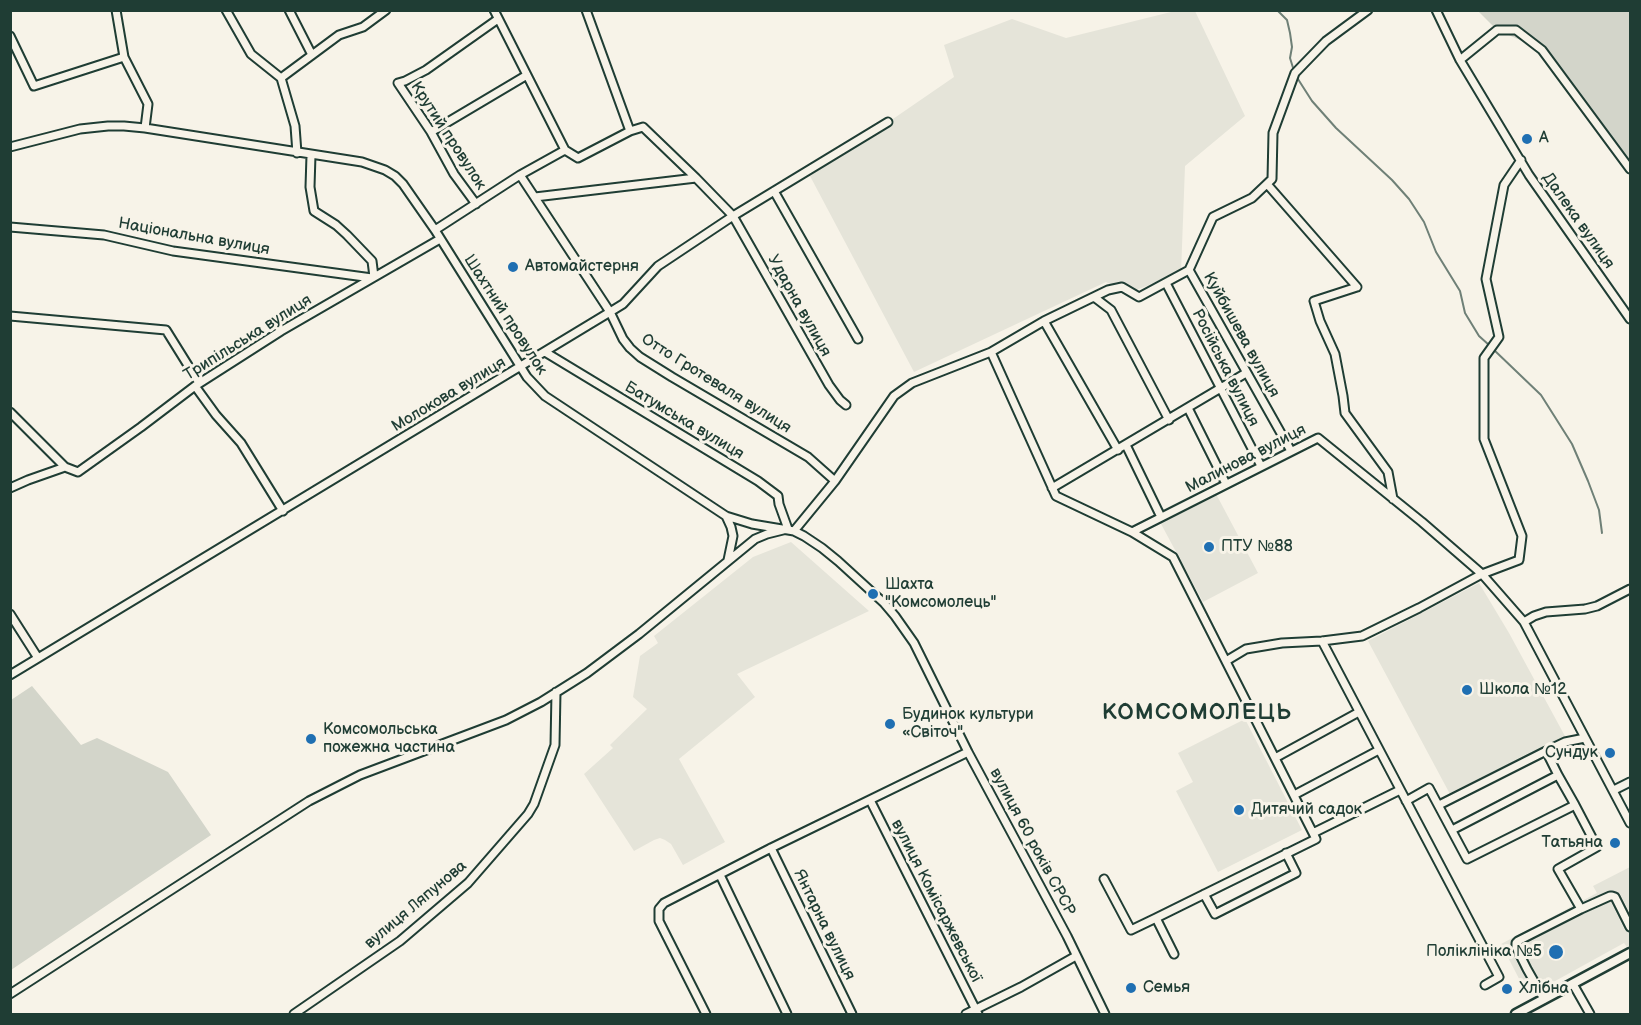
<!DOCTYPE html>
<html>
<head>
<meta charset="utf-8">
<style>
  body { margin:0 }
  #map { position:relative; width:1641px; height:1025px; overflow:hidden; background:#f7f3e8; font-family:"Balsamiq Sans",sans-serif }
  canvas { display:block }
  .frame { position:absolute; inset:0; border:12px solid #1f3d34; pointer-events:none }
</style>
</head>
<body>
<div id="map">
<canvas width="1641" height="1025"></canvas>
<div class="frame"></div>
</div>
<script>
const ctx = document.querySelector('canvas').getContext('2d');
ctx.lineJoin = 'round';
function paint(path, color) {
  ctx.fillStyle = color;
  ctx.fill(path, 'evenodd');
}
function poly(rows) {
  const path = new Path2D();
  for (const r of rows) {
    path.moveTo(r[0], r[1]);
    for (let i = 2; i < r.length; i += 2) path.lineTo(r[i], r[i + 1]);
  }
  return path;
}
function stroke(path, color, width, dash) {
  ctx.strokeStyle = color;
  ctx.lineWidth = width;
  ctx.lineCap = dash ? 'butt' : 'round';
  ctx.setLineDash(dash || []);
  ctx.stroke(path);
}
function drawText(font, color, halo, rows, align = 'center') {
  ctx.font = font + ' "Balsamiq Sans",sans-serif';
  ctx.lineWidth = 6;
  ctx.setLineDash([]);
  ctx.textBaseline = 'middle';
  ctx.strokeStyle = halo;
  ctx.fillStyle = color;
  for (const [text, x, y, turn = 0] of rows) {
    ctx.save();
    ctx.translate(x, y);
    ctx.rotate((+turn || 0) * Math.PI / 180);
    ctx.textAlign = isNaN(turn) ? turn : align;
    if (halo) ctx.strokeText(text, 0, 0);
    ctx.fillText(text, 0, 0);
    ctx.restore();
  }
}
paint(poly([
  [1175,11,1195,11,1245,116,1185,166,1181,273,1128,293,1106,282,914,372,810,176,954,77,944,45,1012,19,1066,38],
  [1215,492,1258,573,1203,602,1160,522],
  [791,542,869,611,737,674,755,697,679,759,725,842,683,865,671,844,665,840,660,838,654,840,634,851,584,774,613,748,610,745,647,709,633,697,640,656,658,643,654,636,753,557],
  [1479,583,1509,633,1566,738,1451,796,1368,641],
  [1245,719,1302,830,1218,872,1176,791,1193,782,1178,753],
  [1630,867,1630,945,1627,947,1624,943,1528,996,1501,944,1597,893,1593,886]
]), '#e5e4d9');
paint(poly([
  [1478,11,1630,11,1630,169,1543,50,1497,30],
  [32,686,81,745,97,738,168,772,211,835,11,970,11,700]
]), '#d3d5ca');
stroke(poly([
  [1277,10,1287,20,1290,33,1292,47,1290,58,1294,71],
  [1296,76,1312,101,1336,128,1392,180,1409,199,1424,222,1436,252,1460,291,1465,313,1479,336,1489,345],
  [1493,349,1541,395,1572,444,1588,481,1599,510,1602,533]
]), '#6f8077', 2);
const minor = poly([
  [116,10,124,57],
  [226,10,251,54,281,78],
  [289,10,312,55],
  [586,10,630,131],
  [1436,10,1460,60,1529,175,1630,319],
  [10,36,34,86,124,57,148,104,145,128],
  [1460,60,1497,30,1516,30,1542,50,1630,169],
  [431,132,527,75],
  [10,147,80,129,108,126,124,126,145,128,362,162,385,170,395,176,403,184,435,230,527,377,545,396,726,516,752,524,794,531,804,536,822,548,838,561,884,603,895,616,914,643,968,752,1067,936,1105,1014],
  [565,150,578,158,630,131,643,127,696,178],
  [297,153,295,126,281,78,339,35,363,27,386,10],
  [311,155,310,187,314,211,336,225,347,235,372,261,374,277],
  [520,175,610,312,623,339,630,348,640,357,672,377,808,457,835,481],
  [1267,184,1357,287,1314,301,1320,321,1335,354,1343,396,1345,413,1388,472,1393,499],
  [774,191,858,339],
  [535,197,696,178,733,216,829,385,840,400,846,405],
  [476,204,454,174,431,132,398,83,405,81,426,70,498,19],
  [10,227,104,235,173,251,372,278],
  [435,230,520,175,565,150,494,10],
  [1189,270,1213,217,1252,198,1272,179,1273,133,1295,73,1326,41,1368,10],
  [1166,283,1261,466],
  [1094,297,1111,310,1169,420],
  [10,316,166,330,199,383],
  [1044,321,1118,450],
  [545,352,758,481,778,496,779,504,788,529],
  [991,352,1044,321,1108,290,1122,287,1139,297,1189,270,1291,451],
  [195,386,216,415,241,443,283,511],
  [1188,408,1226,484],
  [10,412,65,467,78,472,141,427,195,386,281,331,440,239],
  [1126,445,1161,517],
  [10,488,28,480,65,467],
  [1052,488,1246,373],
  [726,516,731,527,733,536,728,560],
  [794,531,835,481,894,396,912,383,991,352,1056,496,1132,532,1173,557,1316,839,1156,918],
  [1132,532,1318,438,1422,522,1482,574,1524,622,1630,823],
  [10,614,38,658],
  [1524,622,1534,616,1546,612,1585,609,1597,606,1630,589],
  [1322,641,1499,977,1485,985],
  [1226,661,1246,649,1282,643,1322,641,1362,636,1419,608,1482,574,1519,560,1522,536,1484,439,1484,358,1499,337,1486,279,1504,185,1521,160],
  [10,675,610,312,623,304,658,266,733,216,888,122],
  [1546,751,1565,742,1585,738],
  [1275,758,1359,712],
  [1614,790,1630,782],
  [1294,795,1379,750],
  [870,800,978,1014],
  [1406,801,1429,788,1467,859,1575,805,1558,775,1452,830],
  [1439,805,1546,751,1558,775],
  [1313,833,1400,790],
  [771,848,852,1014],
  [720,875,787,1014],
  [1104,879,1131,930,1156,918,1174,954],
  [1204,894,1215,914,1296,873,1286,853],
  [1581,909,1610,896,1612,896,1615,897,1630,927],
  [1573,984,1590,1014],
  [10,994,309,801,360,775,506,720,541,702,587,673,639,634,755,539,767,534,783,530],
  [1544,999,1527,969,1516,947,1516,943,1518,941,1581,909,1558,869,1597,847,1575,805],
  [294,1014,400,941,468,883,528,814,534,804,555,745,556,692],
  [706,1014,659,921,659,909,664,903,771,848,968,752],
  [966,1014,1021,987,1076,956]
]);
const major = poly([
  [1516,1014,1630,953]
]);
stroke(minor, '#1f3d34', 11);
stroke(major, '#1f3d34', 13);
stroke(minor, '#f7f3e8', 7);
stroke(major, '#f7f3e8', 8);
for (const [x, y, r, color] of [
  [1527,139,6,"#1f6fb2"],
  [513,267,6,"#1f6fb2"],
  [1209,547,6,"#1f6fb2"],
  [873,594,6,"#1f6fb2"],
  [1467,690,6,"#1f6fb2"],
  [890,724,6,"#1f6fb2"],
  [311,739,6,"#1f6fb2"],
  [1610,753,6,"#1f6fb2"],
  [1239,810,6,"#1f6fb2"],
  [1615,843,6,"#1f6fb2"],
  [1556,952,8,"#1f6fb2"],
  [1131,988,6,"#1f6fb2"],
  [1507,989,6,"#1f6fb2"]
]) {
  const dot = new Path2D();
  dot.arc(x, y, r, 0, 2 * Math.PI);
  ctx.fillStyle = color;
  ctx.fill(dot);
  stroke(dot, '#f7f3e8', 2);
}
drawText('16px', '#1f3d34', '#f7f3e8', [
  ["Крутий провулок",448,136,57],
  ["Далека вулиця",1578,221,55],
  ["Національна вулиця",194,237,10],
  ["Ударна вулиця",799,306,61],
  ["Шахтний провулок",505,315,57],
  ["Куйбишева вулиця",1241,335,61],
  ["Трипільська вулиця",248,338,-32],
  ["Російська вулиця",1225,368,63],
  ["Отто Гротеваля вулиця",716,384,32],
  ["Молокова вулиця",449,395,-31],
  ["Батумська вулиця",684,421,31],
  ["Малинова вулиця",1246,459,-27],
  ["вулиця 60 років СРСР",1032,842,62],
  ["вулиця Комісаржевської",936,901,63],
  ["вулиця Ляпунова",416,905,-40],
  ["Янтарна вулиця",824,925,64]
]);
drawText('16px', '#1f3d34', '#f7f3e8', [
  ["А",1539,139],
  ["Автомайстерня",525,267],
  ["ПТУ №88",1221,547],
  ["Шахта",885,585],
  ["\"Комсомолець\"",885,603],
  ["Школа №12",1479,690],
  ["Будинок культури",902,715],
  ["«Світоч\"",902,733],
  ["Комсомольська",323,730],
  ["пожежна частина",323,748],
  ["Сундук",1598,753,"right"],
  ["Дитячий садок",1251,810],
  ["Татьяна",1603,843,"right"],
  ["Поліклініка №5",1542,952,"right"],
  ["Семья",1143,988],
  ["Хлібна",1519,989]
], 'left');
ctx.letterSpacing = '1.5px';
drawText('bold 22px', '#1f3d34', '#f7f3e8', [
  ["КОМСОМОЛЕЦЬ",1197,713]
]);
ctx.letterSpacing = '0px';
</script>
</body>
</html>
